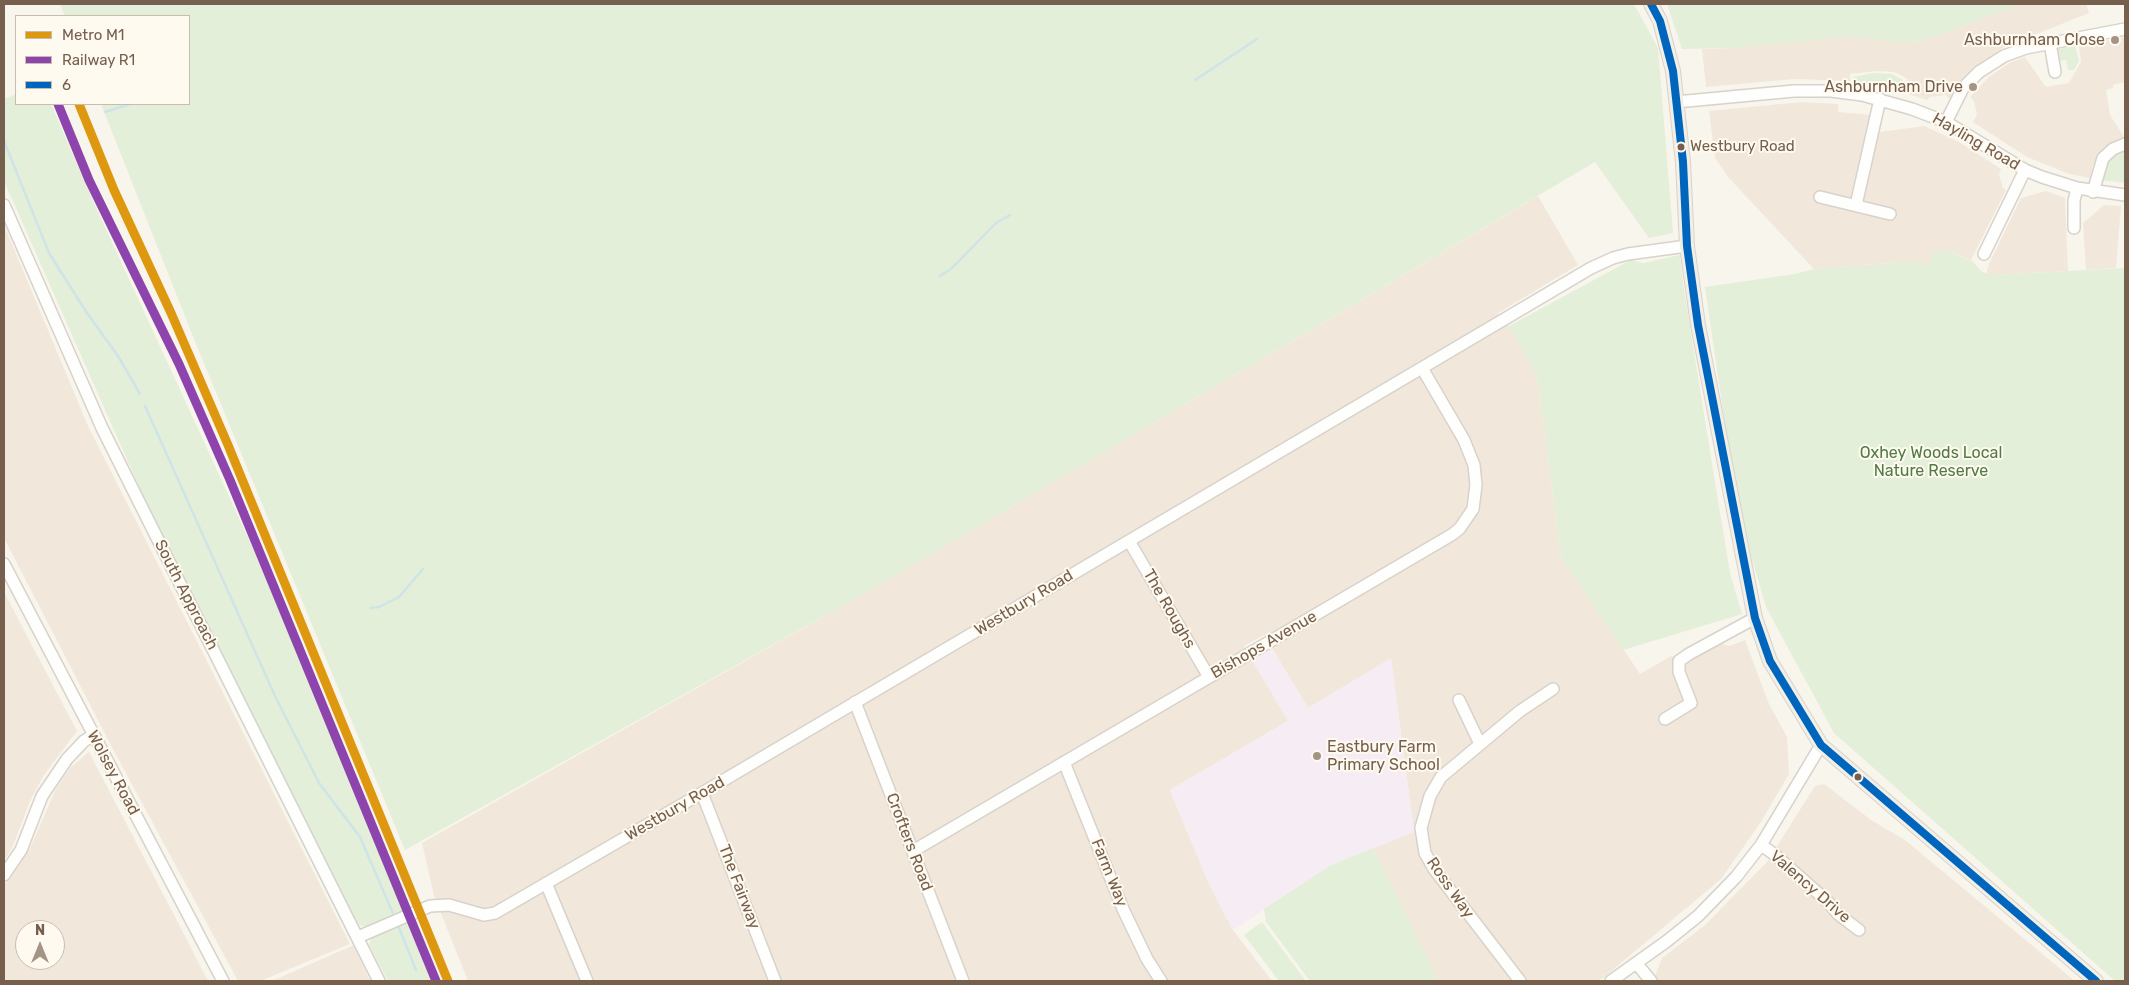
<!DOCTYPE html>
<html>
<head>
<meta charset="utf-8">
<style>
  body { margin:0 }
  #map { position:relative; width:2129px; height:985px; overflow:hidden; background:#f8f5ed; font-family:Rubik,sans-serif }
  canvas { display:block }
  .frame { position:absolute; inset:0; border:5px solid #765f4d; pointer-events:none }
  .legend { position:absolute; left:15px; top:15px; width:175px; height:90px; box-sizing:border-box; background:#fffaef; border:1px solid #c8bcae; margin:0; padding:6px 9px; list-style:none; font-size:15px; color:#765f4d }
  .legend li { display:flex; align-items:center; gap:10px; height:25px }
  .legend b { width:25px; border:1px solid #c8bcae }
  .north { position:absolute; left:15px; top:920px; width:50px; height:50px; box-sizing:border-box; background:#fffaef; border:1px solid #c8bcae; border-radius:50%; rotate:0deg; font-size:14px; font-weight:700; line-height:20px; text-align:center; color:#765f4d }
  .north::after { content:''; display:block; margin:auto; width:18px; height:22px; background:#a49485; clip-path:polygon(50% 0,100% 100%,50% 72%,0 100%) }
</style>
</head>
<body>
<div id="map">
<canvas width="2129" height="985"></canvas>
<div class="frame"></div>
<ul class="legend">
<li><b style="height:6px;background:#dd980f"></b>Metro M1</li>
<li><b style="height:6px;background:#8e44ad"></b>Railway R1</li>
<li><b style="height:6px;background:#0065bd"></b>6</li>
</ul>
<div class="north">N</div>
</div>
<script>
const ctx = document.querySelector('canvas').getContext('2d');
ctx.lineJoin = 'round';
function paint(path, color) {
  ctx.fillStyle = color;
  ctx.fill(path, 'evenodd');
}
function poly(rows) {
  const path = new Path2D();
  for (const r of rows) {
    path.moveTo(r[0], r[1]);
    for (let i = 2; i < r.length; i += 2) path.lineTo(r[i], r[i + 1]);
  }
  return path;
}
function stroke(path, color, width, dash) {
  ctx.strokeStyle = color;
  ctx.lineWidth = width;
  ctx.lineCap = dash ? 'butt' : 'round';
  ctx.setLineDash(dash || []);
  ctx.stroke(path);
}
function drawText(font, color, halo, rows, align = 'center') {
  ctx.font = font + ' Rubik,sans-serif';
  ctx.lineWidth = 4;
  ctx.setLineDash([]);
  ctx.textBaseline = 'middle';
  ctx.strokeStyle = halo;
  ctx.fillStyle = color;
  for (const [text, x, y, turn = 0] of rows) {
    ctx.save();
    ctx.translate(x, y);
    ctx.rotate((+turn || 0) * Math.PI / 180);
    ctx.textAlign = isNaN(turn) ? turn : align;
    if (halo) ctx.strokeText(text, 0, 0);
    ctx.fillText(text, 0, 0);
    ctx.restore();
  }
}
paint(poly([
  [2015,4,2086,4,2089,13,2002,48,1972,71,1950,99,1945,95,1930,97,1927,100,1905,93,1908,79,1894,72,1878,71,1850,74,1850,81,1794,79,1706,87,1702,49,1733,48,1826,37,1866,37,1909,42,1920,41,2015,7],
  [2125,37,2125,82,2113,85,2113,88,2106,90,2110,115,2124,137,2110,143,2100,152,2093,165,2090,178,2069,174,2027,157,1973,122,1977,115,1974,101,1970,97,1989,77,2011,62,2025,57,2046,87,2069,83,2081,62,2079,46],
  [1802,102,1838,104,1838,112,1871,115,1867,130,1880,132,1924,126,1959,142,2001,169,1999,174,2003,188,2006,190,1971,260,1943,249,1928,265,1900,262,1814,269,1728,177,1715,158,1709,111],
  [2046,191,2065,198,2068,271,1993,275,1986,274,1989,264,2021,198],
  [1538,196,1578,265,1498,313,1509,326,1537,376,1561,557,1640,674,1671,656,1686,662,1721,644,1730,646,1745,640,1769,704,1787,737,1789,774,1761,822,1721,879,1603,978,1597,981,1439,981,1373,848,1414,832,1391,659,1308,708,1264,635,1244,646,1288,721,1170,790,1208,882,1233,930,1272,981,468,981,434,896,422,843,862,595],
  [2104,205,2121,206,2116,268,2086,270,2083,223],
  [4,225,88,426,350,944,260,981,238,981,115,753,4,538],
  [4,592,77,731,44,775,31,799,12,848,4,861],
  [89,752,187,940,208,981,4,981,4,885,11,878,30,848,56,789,71,767],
  [25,930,55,930,55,960,25,960],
  [1824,784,1871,820,1905,840,2075,981,1653,981,1662,958,1705,925,1767,862,1815,786],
  [354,945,370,981,272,981]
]), '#f1e8db');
paint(poly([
  [1272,649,1308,708,1391,658,1414,832,1330,866,1233,930,1208,882,1170,790,1288,721,1252,660]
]), '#f5ecf4');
paint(poly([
  [60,4,1634,4,1658,48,1673,233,1649,238,1595,162,862,595,405,850,194,339,101,104,189,104,189,16,65,16],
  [1667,4,2015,4,2016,7,1920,41,1909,42,1847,37,1733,48,1682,49],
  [2075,46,2079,61,2074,70,2068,70,2066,60,2059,61,2055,50],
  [1873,73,1892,74,1903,80,1900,91,1853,81,1853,77],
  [16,94,16,104,51,104,93,201,257,557,348,774,403,911,372,927,357,925,159,532,4,181,4,99],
  [2120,150,2125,152,2125,183,2100,180,2105,165,2110,158],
  [1943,249,1972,261,1982,272,1993,275,2125,268,2125,981,2115,981,1834,733,1766,607,1752,559,1728,445,1705,287,1795,274,1814,269,1901,262,1928,265,1934,252],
  [1680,255,1684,290,1719,507,1730,573,1742,614,1623,650,1561,557,1537,376,1509,326,1631,260,1643,263],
  [1373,848,1439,981,1310,981,1266,922,1264,909,1330,866],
  [1262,922,1288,957,1306,981,1279,981,1244,935],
  [407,923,431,981,388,981,369,945,371,939,375,935]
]), '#e3efd8');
stroke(poly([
  [1195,80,1257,39],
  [105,112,130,104],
  [4,141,49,253,87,313,118,356,140,394],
  [940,276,951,269,996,223,1010,215],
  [145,406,275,696,319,783,360,837,395,918],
  [371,608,379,607,399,597,423,569],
  [397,923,416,970]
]), '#cfe4e8', 2.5);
const minor = poly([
  [2050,43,2055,72],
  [1676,102,1794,91,1831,91,1862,95,1912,109,1946,122,2025,170,2042,177,2077,188,2125,195],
  [1946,122,1963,88,1979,72,2004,56,2026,48,2125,29],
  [2093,192,2103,158,2113,149,2125,144],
  [1820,197,1890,214],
  [4,205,102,428,379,981],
  [1856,205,1880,99],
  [2074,228,2074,201,2077,188],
  [1984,254,2025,170],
  [1129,541,1209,677],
  [4,564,223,981],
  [1459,700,1480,744],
  [855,702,963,981],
  [1665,719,1691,703,1679,672,1679,661,1689,654,1755,618],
  [1064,762,1123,909,1147,959,1161,981],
  [702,793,775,981],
  [1761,845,1774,854,1828,902,1838,914,1859,930],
  [913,851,1453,534,1460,528,1473,509,1476,485,1474,465,1464,440,1422,368],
  [4,875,21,850,42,796,67,759,84,741,94,735],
  [546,883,587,981],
  [358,937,430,906,449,905,484,915,495,913,702,793,1591,268,1613,258,1628,254,1687,246],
  [1637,964,1651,981],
  [1520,981,1434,869,1425,853,1421,828,1430,796,1441,777,1520,711,1553,689],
  [1611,981,1667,941,1698,916,1736,877,1761,845,1821,745]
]);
const major = poly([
  [1651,4,1660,21,1673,71,1683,162,1687,246,1698,325,1755,618,1770,661,1821,745,2096,981]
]);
stroke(minor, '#d7d2cb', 14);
stroke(major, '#d9d2cb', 16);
stroke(minor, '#fefefc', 11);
stroke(major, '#f2efe6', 14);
stroke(poly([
  [1651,4,1660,21,1673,71,1683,162,1687,246,1698,325,1755,618,1770,661,1821,745,2096,981]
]), '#0065bd', 8);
stroke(poly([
  [58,104,89,180,179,364,230,480,436,981]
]), '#8e44ad', 9);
stroke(poly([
  [79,104,114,190,171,313,228,445,448,981]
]), '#dd980f', 9);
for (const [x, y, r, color] of [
  [2115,40,5,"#a49485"],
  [1973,87,5,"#a49485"],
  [1681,147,4.5,"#765f4d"],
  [1317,756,5,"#a49485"],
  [1858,777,4.5,"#765f4d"]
]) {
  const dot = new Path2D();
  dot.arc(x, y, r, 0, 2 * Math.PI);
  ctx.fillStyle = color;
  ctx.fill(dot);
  stroke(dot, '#fffaef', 2);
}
drawText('15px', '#765f4d', '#fffaef', [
  ["Westbury Road",1690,147]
], 'left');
drawText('16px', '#765f4d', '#fffaef', [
  ["Ashburnham Close",2105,40],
  ["Ashburnham Drive",1963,87],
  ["Eastbury Farm",1327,747,"left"],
  ["Primary School",1327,765,"left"]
], 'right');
drawText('16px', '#765f4d', '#fffaef', [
  ["Hayling Road",1976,142,30],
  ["South Approach",186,595,63],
  ["Westbury Road",1024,603,-31],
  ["The Roughs",1169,609,60],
  ["Bishops Avenue",1264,645,-30],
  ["Wolsey Road",113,773,62],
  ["Westbury Road",675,809,-30],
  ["Crofters Road",909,842,69],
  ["Farm Way",1109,873,68],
  ["The Fairway",739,887,69],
  ["Valency Drive",1810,887,41],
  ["Ross Way",1450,888,55]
]);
drawText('16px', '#507b44', '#fffaef', [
  ["Oxhey Woods Local",1931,453],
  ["Nature Reserve",1931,471]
]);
</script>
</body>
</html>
